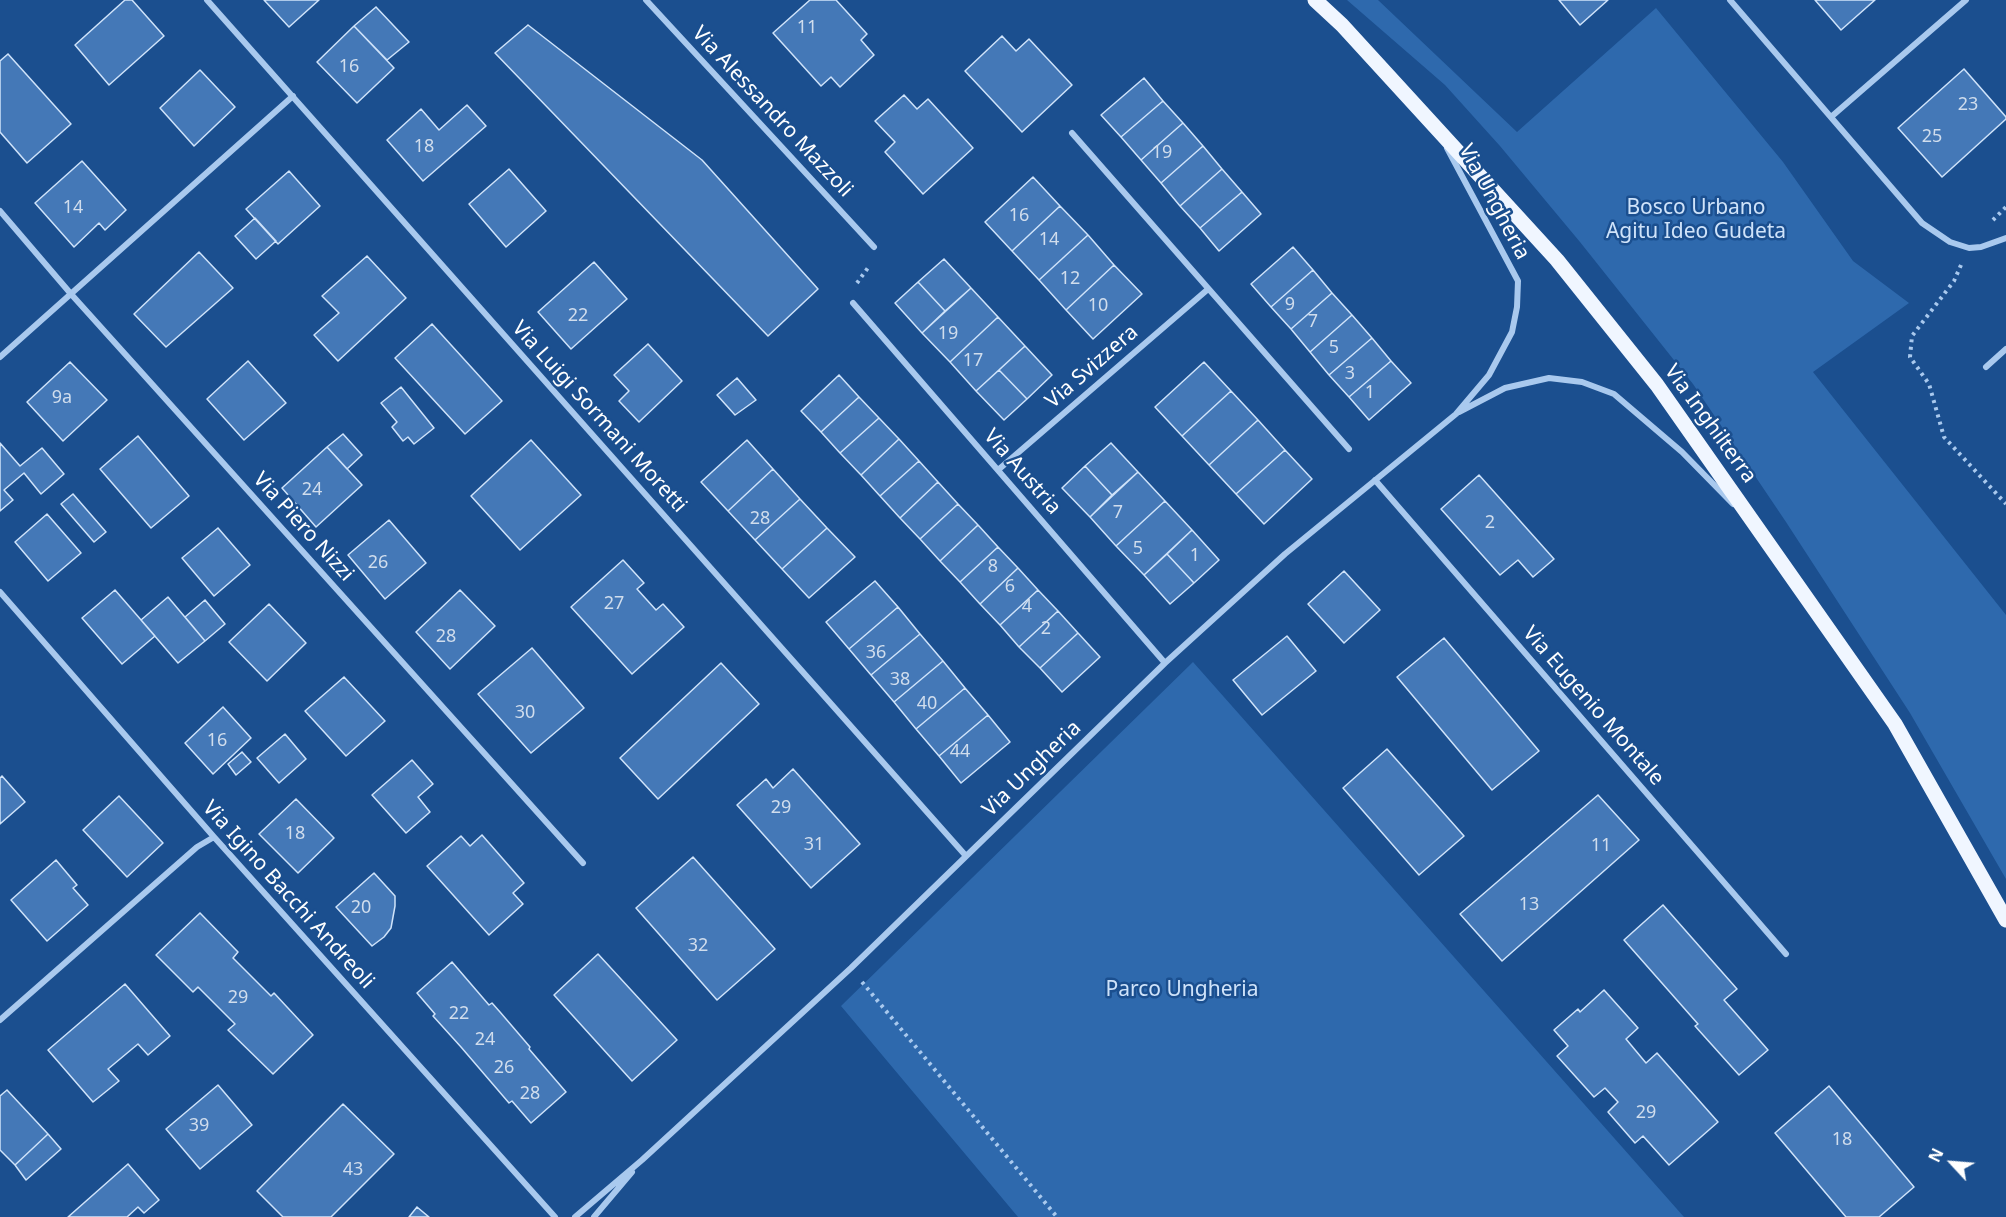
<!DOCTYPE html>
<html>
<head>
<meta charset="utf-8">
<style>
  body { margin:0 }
  #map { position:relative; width:2006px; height:1217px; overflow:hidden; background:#1b4f8f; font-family:"Noto Sans",sans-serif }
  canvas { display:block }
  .north { position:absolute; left:1922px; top:1133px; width:60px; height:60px; -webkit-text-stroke:4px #1b4f8f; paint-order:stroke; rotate:296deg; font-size:16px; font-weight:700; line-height:24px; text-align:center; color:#fff }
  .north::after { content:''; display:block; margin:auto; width:21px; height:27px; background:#fff; clip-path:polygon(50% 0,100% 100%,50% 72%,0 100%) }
</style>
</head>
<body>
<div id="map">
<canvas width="2006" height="1217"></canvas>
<div class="north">N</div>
</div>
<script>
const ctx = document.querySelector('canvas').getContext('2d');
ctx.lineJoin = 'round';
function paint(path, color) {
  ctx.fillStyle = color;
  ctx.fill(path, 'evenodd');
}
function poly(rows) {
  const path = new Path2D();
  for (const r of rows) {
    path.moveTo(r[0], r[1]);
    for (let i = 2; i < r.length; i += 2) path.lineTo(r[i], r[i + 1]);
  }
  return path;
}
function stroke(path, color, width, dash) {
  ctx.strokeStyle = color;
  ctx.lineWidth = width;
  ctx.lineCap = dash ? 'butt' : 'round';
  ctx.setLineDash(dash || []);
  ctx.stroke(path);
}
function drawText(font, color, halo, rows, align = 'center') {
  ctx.font = font + ' "Noto Sans",sans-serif';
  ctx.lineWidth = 5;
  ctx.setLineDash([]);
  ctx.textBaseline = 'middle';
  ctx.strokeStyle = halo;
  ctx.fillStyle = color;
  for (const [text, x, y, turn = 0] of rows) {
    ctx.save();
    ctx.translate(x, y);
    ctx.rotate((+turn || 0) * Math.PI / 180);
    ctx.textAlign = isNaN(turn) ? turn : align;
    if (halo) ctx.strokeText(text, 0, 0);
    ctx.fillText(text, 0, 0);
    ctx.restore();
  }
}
paint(poly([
  [1347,0,1378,0,1517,132,1656,8,1783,162,1853,261,1909,303,1813,372,2006,615,2006,879,1910,713,1786,522,1693,384,1580,242,1500,146,1445,85],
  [1193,662,1684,1217,1018,1217,841,1006]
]), '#2e69ad');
const building = poly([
  [125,0,132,0,164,36,109,85,75,45,125,0],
  [264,0,319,0,289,27,264,0],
  [810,0,836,0,867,34,861,40,874,55,840,87,831,77,821,86,773,33,810,0],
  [1559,0,1608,0,1580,25,1559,0],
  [1815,0,1875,0,1841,30,1815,0],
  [376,7,409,42,387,60,354,26,376,7],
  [528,25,702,160,818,289,768,336,495,53,528,25],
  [354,26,394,68,357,103,317,62,354,26],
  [1002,36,1016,51,1029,39,1072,85,1022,132,965,71,1002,36],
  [8,54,71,124,27,163,0,132,0,61,8,54],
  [1964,69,2006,117,2006,119,1942,177,1898,128,1964,69],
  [200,70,235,107,194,146,160,108,200,70],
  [1144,78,1163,101,1121,137,1101,115,1144,78],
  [904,95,917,109,928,99,973,148,923,194,885,152,895,142,875,121,904,95],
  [1163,101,1183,123,1141,160,1121,137,1163,101],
  [467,105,486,126,423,181,387,140,421,109,439,130,467,105],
  [1183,123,1203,146,1161,183,1141,160,1183,123],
  [1203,146,1222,169,1180,206,1161,183,1203,146],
  [82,161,126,210,105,230,99,223,74,247,35,203,82,161],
  [509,169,546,211,506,247,469,204,509,169],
  [1222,169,1242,192,1200,228,1180,206,1222,169],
  [289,171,320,206,278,244,246,209,289,171],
  [1033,177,1060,206,1012,251,985,222,1033,177],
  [1242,192,1261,214,1219,251,1200,228,1242,192],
  [1060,206,1088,235,1039,280,1012,251,1060,206],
  [255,218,276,241,256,259,235,236,255,218],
  [1088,235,1114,265,1066,310,1039,280,1088,235],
  [1293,247,1313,270,1271,307,1251,284,1293,247],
  [199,252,233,288,166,347,134,314,199,252],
  [367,256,406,298,338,361,314,335,339,313,322,296,367,256],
  [944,259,971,288,945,311,918,282,944,259],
  [594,262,627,299,571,349,538,312,594,262],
  [1114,265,1142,294,1093,339,1066,310,1114,265],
  [1313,270,1332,293,1291,329,1271,307,1313,270],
  [918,282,945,311,922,333,895,303,918,282],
  [971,288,998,317,950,362,922,333,971,288],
  [1332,293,1352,315,1310,352,1291,329,1332,293],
  [1352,315,1372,338,1329,375,1310,352,1352,315],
  [998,317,1025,346,976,391,950,362,998,317],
  [432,324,502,401,465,434,395,358,432,324],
  [1372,338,1391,361,1349,397,1329,375,1372,338],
  [648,344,682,381,639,422,619,401,629,391,614,375,648,344],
  [1025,346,1052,375,1027,399,999,370,1025,346],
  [248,361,286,403,244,440,207,399,248,361],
  [1391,361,1411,383,1369,420,1349,397,1391,361],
  [70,362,107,400,63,441,27,402,70,362],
  [1204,362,1231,391,1182,436,1155,407,1204,362],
  [999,370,1027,399,1004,420,976,391,999,370],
  [839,375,859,397,821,432,801,411,839,375],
  [737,378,756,400,735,415,717,395,737,378],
  [401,387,434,428,414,444,408,437,403,441,392,427,397,422,381,403,401,387],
  [1231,391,1258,420,1209,465,1182,436,1231,391],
  [859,397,879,418,840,453,821,432,859,397],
  [879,418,899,439,861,475,840,453,879,418],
  [1258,420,1285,450,1236,494,1209,465,1258,420],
  [343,434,362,455,347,469,327,447,343,434],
  [138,436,189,496,151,528,100,469,138,436],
  [899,439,919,461,880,496,861,475,899,439],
  [531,440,581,495,520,550,471,496,531,440],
  [747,440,773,469,728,511,701,482,747,440],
  [0,443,20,466,42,448,64,474,41,494,24,473,4,490,13,500,0,511,0,443],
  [1111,443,1138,472,1112,495,1085,466,1111,443],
  [327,447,362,485,316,527,282,488,327,447],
  [1285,450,1312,479,1264,524,1236,494,1285,450],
  [919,461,938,482,900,518,880,496,919,461],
  [1085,466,1112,495,1090,517,1062,488,1085,466],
  [773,469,800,499,755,540,728,511,773,469],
  [1138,472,1165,501,1116,546,1090,517,1138,472],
  [1479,475,1554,559,1533,577,1518,560,1500,575,1441,509,1479,475],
  [938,482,958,504,920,539,900,518,938,482],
  [73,494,106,532,94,542,61,504,73,494],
  [800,499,827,528,782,569,755,540,800,499],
  [1165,501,1192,530,1144,575,1116,546,1165,501],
  [958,504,978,525,940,561,920,539,958,504],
  [47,514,81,553,48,581,15,542,47,514],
  [389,520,426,563,385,599,348,555,389,520],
  [978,525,998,547,960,582,940,561,978,525],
  [218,528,250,565,214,596,182,558,218,528],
  [827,528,855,557,809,598,782,569,827,528],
  [1192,530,1219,560,1194,583,1167,554,1192,530],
  [998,547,1018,568,980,604,960,582,998,547],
  [1167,554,1194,583,1170,604,1144,575,1167,554],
  [623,560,644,583,637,589,656,610,663,604,684,627,632,674,571,607,623,560],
  [1018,568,1038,590,1000,625,980,604,1018,568],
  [1344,571,1380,610,1344,643,1308,604,1344,571],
  [875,581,898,607,849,649,826,622,875,581],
  [115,590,155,636,122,664,82,618,115,590],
  [460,590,495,626,450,669,416,632,460,590],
  [1038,590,1058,611,1019,647,1000,625,1038,590],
  [168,597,205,641,178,663,141,620,168,597],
  [205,600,225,624,205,641,185,617,205,600],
  [269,604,306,643,267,681,229,642,269,604],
  [898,607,920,634,871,675,849,649,898,607],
  [1058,611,1078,633,1040,668,1019,647,1058,611],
  [1078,633,1100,657,1062,692,1040,668,1078,633],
  [920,634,943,661,894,702,871,675,920,634],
  [1287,636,1316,671,1262,715,1233,680,1287,636],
  [1444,638,1539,751,1492,790,1397,677,1444,638],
  [532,648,584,708,531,753,478,694,532,648],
  [943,661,965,688,916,729,894,702,943,661],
  [721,663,759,704,658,799,620,758,721,663],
  [344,677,385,721,346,756,305,711,344,677],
  [965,688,988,715,939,756,916,729,965,688],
  [223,707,251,738,213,774,185,743,223,707],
  [988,715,1010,742,961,783,939,756,988,715],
  [285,734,306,759,279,783,257,758,285,734],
  [1387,749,1464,836,1419,875,1343,788,1387,749],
  [242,752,251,762,236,775,228,764,242,752],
  [412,760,433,784,418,797,430,812,406,833,372,795,412,760],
  [793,769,860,844,811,888,737,805,766,779,773,788,793,769],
  [2,776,25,802,0,824,0,778,2,776],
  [1598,795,1639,840,1502,961,1460,914,1598,795],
  [119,796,163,843,127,877,83,830,119,796],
  [296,799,334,838,298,873,259,834,296,799],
  [482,835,524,883,513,893,523,904,489,935,427,866,461,836,470,846,482,835],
  [693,857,775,949,717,1000,636,908,693,857],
  [56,860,77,885,73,888,88,905,47,941,11,900,56,860],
  [374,873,395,896,395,906,391,928,384,937,372,946,336,907,374,873],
  [1663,905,1737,989,1724,1000,1768,1050,1739,1075,1695,1026,1698,1024,1624,940,1663,905],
  [200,913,238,952,233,958,271,996,274,993,313,1035,273,1074,228,1030,235,1024,198,987,193,992,156,955,200,913],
  [598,954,677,1040,632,1081,554,995,598,954],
  [452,962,489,1005,492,1003,500,1012,530,1047,529,1049,566,1092,531,1123,512,1101,509,1103,461,1047,433,1016,435,1014,417,993,452,962],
  [125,984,170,1036,148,1055,138,1044,108,1069,119,1081,93,1102,48,1050,125,984],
  [1604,990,1638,1028,1626,1039,1646,1063,1657,1053,1718,1122,1669,1165,1643,1136,1635,1143,1608,1112,1618,1102,1605,1088,1594,1097,1557,1056,1568,1046,1554,1030,1578,1009,1580,1012,1604,990],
  [218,1085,252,1125,200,1169,166,1129,218,1085],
  [1829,1086,1914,1187,1879,1217,1846,1217,1775,1133,1829,1086],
  [7,1090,48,1134,15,1165,0,1150,0,1096,7,1090],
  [343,1104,394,1154,331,1217,283,1217,257,1191,343,1104],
  [48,1134,61,1149,26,1180,15,1165,48,1134],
  [128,1164,159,1200,144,1213,138,1207,127,1217,68,1217,128,1164],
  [417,1207,429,1217,409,1217,417,1207]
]);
paint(building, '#4478b7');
stroke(building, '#cfe3fa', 1.5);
stroke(poly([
  [1993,220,2006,207],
  [1961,265,1954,281,1912,336,1910,357,1929,384,1944,437,2006,504],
  [857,283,870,265],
  [862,982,1057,1217]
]), '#a9c9ee', 4, [3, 4.5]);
stroke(poly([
  [207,0,966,856],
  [646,0,874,247],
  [1730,0,1922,223,1950,242,1969,248,1981,247,2006,238],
  [1831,117,1966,0],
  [1072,133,1349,449],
  [0,211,71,294,583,863],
  [853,303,1165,663],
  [0,357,293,96],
  [1986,367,2006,349],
  [1459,412,1505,388,1549,378,1582,382,1614,394,1682,452,1733,504],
  [998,470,1207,290],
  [1375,480,1786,954],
  [0,592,214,837,555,1217],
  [0,1020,197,847,214,837],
  [575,1217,642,1160,851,968,1165,663,1285,554,1456,414,1489,375,1512,332,1517,307,1518,281,1447,148],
  [594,1217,632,1172]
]), '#a9c9ee', 6);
stroke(poly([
  [1315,0,1342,25,1557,260,1657,385,1895,724,2006,920]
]), '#f0f6ff', 15);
drawText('18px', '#d0dded', null, [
  ["11",807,28],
  ["16",349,67],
  ["23",1968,105],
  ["25",1932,137],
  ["18",424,147],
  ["19",1162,153],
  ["14",73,208],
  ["16",1019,216],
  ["14",1049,240],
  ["12",1070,279],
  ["9",1290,305],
  ["10",1098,306],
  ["22",578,316],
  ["7",1313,322],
  ["19",948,334],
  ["5",1334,348],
  ["17",973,361],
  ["3",1350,374],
  ["1",1370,393],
  ["9a",62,398],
  ["24",312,490],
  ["7",1118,513],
  ["28",760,519],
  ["2",1490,523],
  ["5",1138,549],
  ["1",1195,556],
  ["26",378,563],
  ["8",993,567],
  ["6",1010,587],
  ["27",614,604],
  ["4",1027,607],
  ["2",1046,629],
  ["28",446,637],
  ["36",876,653],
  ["38",900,680],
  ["40",927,704],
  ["30",525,713],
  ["16",217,741],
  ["44",960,752],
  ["29",781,808],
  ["18",295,834],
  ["31",814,845],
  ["11",1601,846],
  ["13",1529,905],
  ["20",361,908],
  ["32",698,946],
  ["29",238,998],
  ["22",459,1014],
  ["24",485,1040],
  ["26",504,1068],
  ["28",530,1094],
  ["29",1646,1113],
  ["39",199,1126],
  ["18",1842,1140],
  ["43",353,1170]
]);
drawText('21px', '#fff', '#1b4f8f', [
  ["Via Alessandro Mazzoli",772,112,47],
  ["Via Ungheria",1494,202,62],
  ["Via Svizzera",1092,367,-41],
  ["Via Luigi Sormani Moretti",599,417,48],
  ["Via Inghilterra",1710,424,54],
  ["Via Austria",1022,472,49],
  ["Via Piero Nizzi",303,527,48],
  ["Via Eugenio Montale",1593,706,49],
  ["Via Ungheria",1032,769,-44],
  ["Via Igino Bacchi Andreoli",288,895,48]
]);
drawText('21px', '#cfe3fa', '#1b4f8f', [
  ["Bosco Urbano",1696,208],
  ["Agitu Ideo Gudeta",1696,232],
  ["Parco Ungheria",1182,990]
]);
</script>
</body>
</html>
